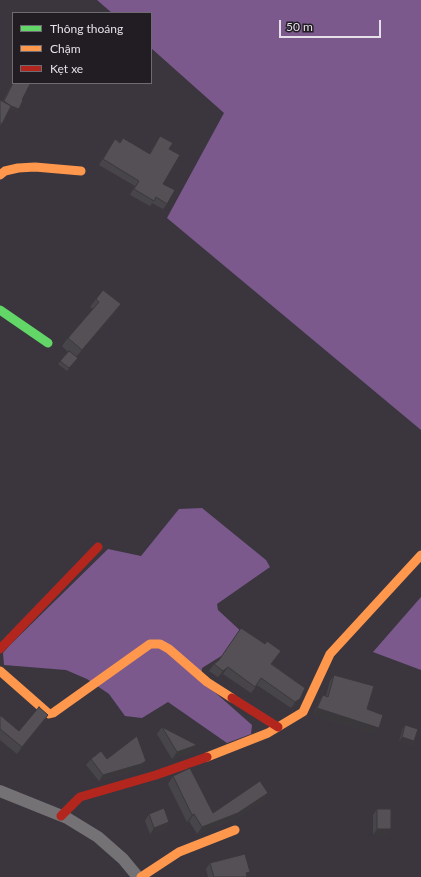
<!DOCTYPE html>
<html>
<head>
<meta charset="utf-8">
<style>
  body { margin:0 }
  #map { position:relative; width:421px; height:877px; overflow:hidden; background:#3b363e; font-family:Lato,sans-serif }
  canvas { display:block }
  .legend { position:absolute; left:12px; top:12px; width:140px; height:72px; box-sizing:border-box; background:#211d23; border:1px solid #6f6b72; margin:0; padding:5px 7px; list-style:none; font-size:12px; color:#e5dfe8 }
  .legend li { display:flex; align-items:center; gap:8px; height:20px }
  .legend b { width:20px; border:1px solid #6f6b72 }
  .scale { position:absolute; left:279px; top:20px; width:102px; height:18px; box-sizing:border-box; border:2px solid #e5dfe8; border-top:0; padding-left:5px; font-size:12px; line-height:14px; white-space:nowrap; color:#e5dfe8; -webkit-text-stroke:3px #211d23; paint-order:stroke }
</style>
</head>
<body>
<div id="map">
<canvas width="421" height="877"></canvas>
<ul class="legend">
<li><b style="height:5px;background:#63d668"></b>Thông thoáng</li>
<li><b style="height:5px;background:#ff974d"></b>Chậm</li>
<li><b style="height:5px;background:#b3261e"></b>Kẹt xe</li>
</ul>
<div class="scale">50 m</div>
</div>
<script>
const ctx = document.querySelector('canvas').getContext('2d');
ctx.lineJoin = 'round';
function paint(path, color) {
  ctx.fillStyle = color;
  ctx.fill(path, 'evenodd');
}
function poly(rows) {
  const path = new Path2D();
  for (const r of rows) {
    path.moveTo(r[0], r[1]);
    for (let i = 2; i < r.length; i += 2) path.lineTo(r[i], r[i + 1]);
  }
  return path;
}
function stroke(path, color, width, dash) {
  ctx.strokeStyle = color;
  ctx.lineWidth = width;
  ctx.lineCap = dash ? 'butt' : 'round';
  ctx.setLineDash(dash || []);
  ctx.stroke(path);
}
paint(poly([
  [97,0,421,0,421,430,167,218,224,113,151,48,151,13,112,13],
  [202,508,266,560,270,567,217,604,218,610,245,635,247,640,202,668,201,680,252,725,251,734,227,743,168,702,142,718,125,716,109,694,87,679,66,670,4,665,3,653,9,646,108,549,141,556,179,509],
  [421,597,421,670,373,652]
]), '#7b598d');
stroke(poly([
  [0,791,67,818,98,837,123,859,138,877]
]), '#747275', 12);
stroke(poly([
  [0,310,48,343]
]), '#63d668', 9);
stroke(poly([
  [0,175,5,171,18,168,35,167,81,171],
  [0,671,49,714,53,713,150,644,160,644,169,649,207,682,232,698],
  [207,757,268,733,303,712,330,654,421,555],
  [141,877,179,852,235,830]
]), '#ff974d', 9);
stroke(poly([
  [0,649,98,547],
  [232,698,278,727],
  [61,816,80,797,156,775,207,757]
]), '#b3261e', 9);
paint(poly([
  [13,82,22,100,17,112,9,109,0,126,0,100,3,101],
  [160,136,169,149,163,184,167,204,163,209,152,203,150,206,130,195,135,186,99,165,115,139,120,142,149,154],
  [96,299,121,304,115,313,76,357,75,361,67,371,58,364,68,352,62,346,68,338,93,309,90,307],
  [214,664,272,664,305,688,295,705,291,708,257,685,251,693,223,674,218,677,209,671],
  [334,675,367,709,375,734,313,715,319,702,323,695,326,696,330,681],
  [0,715,19,731,48,715,43,722,17,754,0,740],
  [405,725,414,741,412,745,399,741,403,728],
  [162,727,192,752,172,759,157,734],
  [91,759,107,759,146,761,142,767,137,770,99,781,86,765],
  [173,776,213,813,268,793,263,800,233,820,197,834,189,821,187,822,168,784],
  [377,809,387,835,373,835,373,815],
  [149,814,169,822,165,828,150,834,145,821],
  [210,863,246,877,247,877,208,877,206,869]
]), '#48454a');
paint(poly([
  [3,103,19,109,17,112,1,106],
  [121,304,115,313,76,358,82,350],
  [228,667,223,674,218,677,223,671],
  [300,699,295,705,291,708,295,702],
  [317,708,379,728,375,734,313,715],
  [48,715,43,722,17,754,22,747],
  [402,737,414,741,412,745,399,741],
  [197,745,192,752,172,759,177,752],
  [146,761,142,767,137,770,99,781,103,775],
  [268,793,263,800,233,820,197,834,202,827],
  [194,814,189,821,187,822,192,815],
  [169,822,165,828,150,834,154,828],
  [377,829,391,829,387,835,373,835]
]), '#3b383c');
const building = poly([
  [13,83,27,83,30,84,22,100,23,100,19,109,11,106,4,101,13,83],
  [0,100,11,106,2,124,0,123,0,100],
  [160,136,173,143,169,149,180,155,163,184,175,190,167,204,156,197,154,201,134,189,139,181,103,159,115,139,120,143,123,138,150,154,160,136],
  [103,290,121,304,82,350,68,338,99,302,96,299,103,290],
  [69,351,78,358,69,368,60,361,69,351],
  [241,628,265,644,267,641,281,651,271,664,305,688,300,699,295,702,261,678,255,687,228,667,223,671,214,664,219,660,241,628],
  [334,675,374,686,367,709,383,715,379,728,317,708,323,695,328,697,334,675],
  [39,707,48,715,22,747,0,729,0,715,19,731,39,707],
  [405,725,418,729,414,741,402,737,405,725],
  [162,727,197,745,177,752,162,727],
  [137,736,146,761,141,764,103,775,91,759,101,751,107,759,137,736],
  [190,768,213,813,260,781,268,793,238,813,202,827,194,814,192,815,173,776,190,768],
  [164,808,169,822,154,828,149,814,164,808],
  [377,809,391,809,391,829,377,829,377,809],
  [245,854,250,872,246,873,247,877,214,877,210,863,245,854]
]);
paint(building, '#545056');
stroke(building, '#3b383c', 1);
</script>
</body>
</html>
